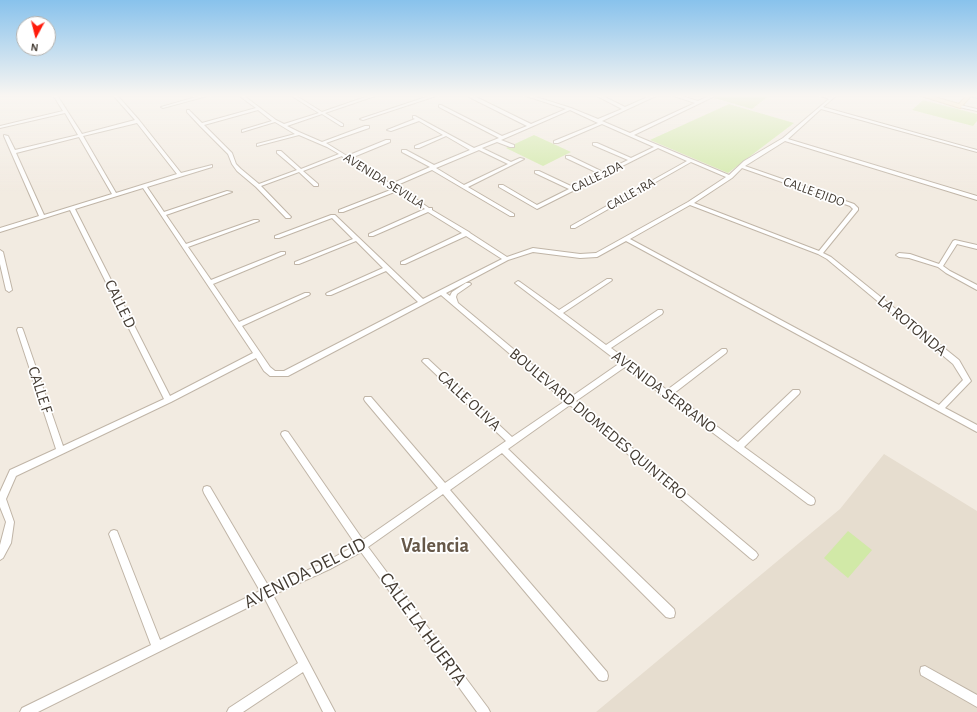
<!DOCTYPE html>
<html>
<head>
<meta charset="utf-8">
<style>
  body { margin:0 }
  #map { position:relative; width:977px; height:712px; overflow:hidden; background:#f2ebe1; font-family:"Alegreya Sans",sans-serif }
  canvas { display:block }
  .north { position:absolute; left:16px; top:16px; width:40px; height:40px; box-sizing:border-box; background:#fff; border:1px solid #b4b1ad; border-radius:50%; rotate:187deg; font-size:11px; font-weight:700; line-height:16px; text-align:center; color:#433b32 }
  .north::after { content:''; display:block; margin:auto; width:14px; height:18px; background:#ff1b0b; clip-path:polygon(50% 0,100% 100%,50% 72%,0 100%) }
</style>
</head>
<body>
<div id="map">
<canvas width="977" height="712"></canvas>
<div class="north">N</div>
</div>
<script>
const ctx = document.querySelector('canvas').getContext('2d');
ctx.lineJoin = 'round';
function paint(path, color) {
  ctx.fillStyle = color;
  ctx.fill(path, 'evenodd');
}
function poly(rows) {
  const path = new Path2D();
  for (const r of rows) {
    path.moveTo(r[0], r[1]);
    for (let i = 2; i < r.length; i += 2) path.lineTo(r[i], r[i + 1]);
  }
  return path;
}
function stroke(path, color, width, dash) {
  ctx.strokeStyle = color;
  ctx.lineWidth = width;
  ctx.lineCap = dash ? 'butt' : 'round';
  ctx.setLineDash(dash || []);
  ctx.stroke(path);
}
function drawText(font, color, halo, rows, align = 'center') {
  ctx.font = font + ' "Alegreya Sans",sans-serif';
  ctx.lineWidth = 3.5;
  ctx.setLineDash([]);
  ctx.textBaseline = 'middle';
  ctx.strokeStyle = halo;
  ctx.fillStyle = color;
  for (const [text, x, y, turn = 0] of rows) {
    ctx.save();
    ctx.translate(x, y);
    ctx.rotate((+turn || 0) * Math.PI / 180);
    ctx.textAlign = isNaN(turn) ? turn : align;
    if (halo) ctx.strokeText(text, 0, 0);
    ctx.fillText(text, 0, 0);
    ctx.restore();
  }
}
paint(poly([
  [884,454,977,511,977,712,596,712,840,509]
]), '#e6ddcf');
paint(poly([
  [717,95,770,95,752,109,714,98],
  [923,100,977,114,977,121,973,126,912,110],
  [729,104,794,123,728,173,650,140],
  [534,135,571,152,543,166,506,148],
  [848,531,872,550,848,578,824,558]
]), '#d1e9a7');
stroke(poly([
  [964,95,977,98]
]), '#99d6f3', 1.5);
const street = poly([
  [53,95,57,95,82,134,135,120,113,95,117,95,139,120,181,173,212,165,212,167,147,187,164,212,227,191,232,192,166,215,186,244,254,220,258,220,259,221,188,247,211,280,281,252,285,252,285,254,213,284,239,322,305,293,309,293,310,294,309,295,242,326,270,367,275,371,284,371,418,302,386,271,331,295,327,295,326,294,327,293,383,268,356,241,299,264,295,264,295,262,353,239,332,218,279,238,275,238,275,236,331,215,335,215,423,299,502,259,466,236,405,264,401,264,401,262,462,233,428,212,373,236,369,236,369,234,425,209,397,191,343,212,339,212,339,210,393,189,347,159,344,159,342,156,303,171,318,184,318,186,314,186,299,172,261,186,291,217,290,218,286,218,256,187,237,171,232,164,228,154,200,126,187,112,187,110,189,110,202,123,256,108,238,95,243,95,276,120,284,124,319,113,290,95,295,95,322,112,371,95,378,95,325,113,343,124,343,126,341,126,322,114,287,126,299,132,322,142,365,126,369,126,369,128,326,143,347,156,386,140,390,140,390,142,351,158,391,184,430,167,402,152,402,150,406,150,434,165,470,150,446,136,419,148,415,148,415,146,443,135,419,121,391,131,387,130,415,119,413,118,413,116,415,116,474,148,499,138,439,107,439,105,441,105,502,136,527,126,469,97,468,95,472,95,531,124,566,109,523,95,530,95,571,108,598,119,622,109,595,95,601,95,625,107,652,95,658,95,602,121,630,133,695,103,671,95,678,95,698,101,711,95,717,95,634,135,729,175,744,161,783,138,829,99,819,95,831,97,832,95,837,95,823,107,977,150,977,152,821,109,788,139,977,196,977,200,785,141,745,166,854,204,858,208,858,210,823,253,831,257,959,360,971,381,945,408,977,425,977,432,626,241,597,257,580,258,533,252,508,260,446,293,450,296,452,292,466,283,470,283,471,284,470,285,457,294,456,297,458,303,571,397,620,363,515,283,518,281,520,282,559,310,607,279,611,279,612,280,611,281,563,313,606,345,658,310,662,310,663,312,662,314,611,348,667,390,722,349,726,349,727,351,726,353,673,394,738,442,793,390,799,390,800,392,799,394,744,447,814,498,815,501,814,504,811,505,808,504,625,367,576,401,756,552,758,555,756,558,753,560,750,558,570,405,508,449,674,609,675,613,674,617,670,618,666,617,502,453,450,490,607,672,608,676,607,680,603,681,599,680,443,494,368,547,488,708,490,712,477,712,361,552,330,569,273,595,335,712,323,712,303,672,243,712,227,712,229,708,298,663,265,599,38,712,20,712,22,708,151,645,109,534,111,531,114,530,117,531,160,640,260,591,204,493,203,490,204,487,207,486,210,487,269,587,324,563,356,545,282,436,281,434,282,432,285,431,288,432,363,540,438,488,365,401,364,399,365,397,371,397,445,483,506,441,424,363,422,361,424,359,428,359,512,437,565,401,441,295,288,376,270,376,264,371,256,358,171,402,16,476,6,499,14,522,11,543,3,558,0,560,0,545,6,522,0,507,0,492,10,470,56,449,17,330,18,328,22,328,23,330,63,446,164,399,70,210,0,232,0,228,39,216,4,136,4,135,8,136,15,150,78,135,65,113,0,128,0,126,63,111,53,95],
  [258,110,272,121,242,130,242,132,275,122,295,134,257,144,257,146,299,135,327,147,339,154,301,169,281,151,277,151,277,153,297,170,259,184,241,169,236,164,232,153,204,125,258,110],
  [570,110,598,123,554,141,554,143,558,143,602,124,654,147,631,158,597,143,593,143,593,145,628,160,603,172,570,156,566,156,566,158,600,174,573,187,539,171,535,171,535,173,569,189,537,205,503,185,499,185,499,187,537,209,658,148,687,161,571,226,571,228,575,228,691,162,726,177,688,202,596,253,580,254,533,248,507,257,470,233,469,232,432,210,432,208,429,208,400,188,395,186,432,170,510,216,514,216,514,214,468,187,524,159,520,158,511,162,482,148,497,142,510,147,514,147,514,145,501,140,570,110],
  [137,123,177,174,116,193,83,136,137,123],
  [79,137,112,194,44,215,16,153,79,137],
  [479,150,508,164,464,185,436,168,479,150],
  [742,168,850,206,853,209,819,251,694,203,732,178,742,168],
  [143,188,253,353,170,396,75,209,143,188],
  [690,205,818,254,827,259,953,364,963,380,939,405,630,239,690,205],
  [203,95,211,95,163,108,161,107,203,95],
  [432,95,439,95,363,120,360,119,432,95],
  [960,105,977,109,977,111,959,107,958,106,960,105],
  [955,240,977,245,977,249,957,244,943,266,950,271,977,285,977,290,946,273,938,267,909,258,899,257,896,255,899,253,910,254,939,264,953,241,955,240],
  [0,250,3,252,12,290,9,292,6,290,0,264,0,250],
  [925,666,977,695,977,707,921,675,920,671,921,667,925,666]
]);
const secondary = poly([
  [918,95,928,95,959,104,967,95,972,95,960,108,918,95]
]);
stroke(street, '#c0b5a7', 2);
stroke(secondary, '#d8bf90', 2);
paint(street, '#fff');
paint(secondary, '#ffeabe');
const sky = ctx.createLinearGradient(0, 0, 0, 195);
sky.addColorStop(0, '#88c2ec');
sky.addColorStop(0.49, '#f9f6f2');
sky.addColorStop(1, '#f9f6f200');
ctx.fillStyle = sky;
ctx.fillRect(0, 0, 977, 195);
drawText('13px', '#433b32', '#fff', [
  ["CALLE 2DA",597,177,-26],
  ["AVENIDA SEVILLA",384,181,32],
  ["CALLE EJIDO",814,192,20],
  ["CALLE 1RA",631,194,-29]
]);
drawText('16px', '#433b32', '#fff', [
  ["CALLE D",120,304,64],
  ["LA ROTONDA",912,326,40],
  ["CALLE F",40,390,72],
  ["AVENIDA SERRANO",664,392,37],
  ["CALLE OLIVA",469,401,43],
  ["BOULEVARD DIOMEDES QUINTERO",598,424,40]
]);
drawText('19px', '#433b32', '#fff', [
  ["AVENIDA DEL CID",305,573,-27],
  ["CALLE LA HUERTA",423,629,54]
]);
drawText('bold 20px', '#665849', '#fff', [
  ["Valencia",435,546]
]);
</script>
</body>
</html>
